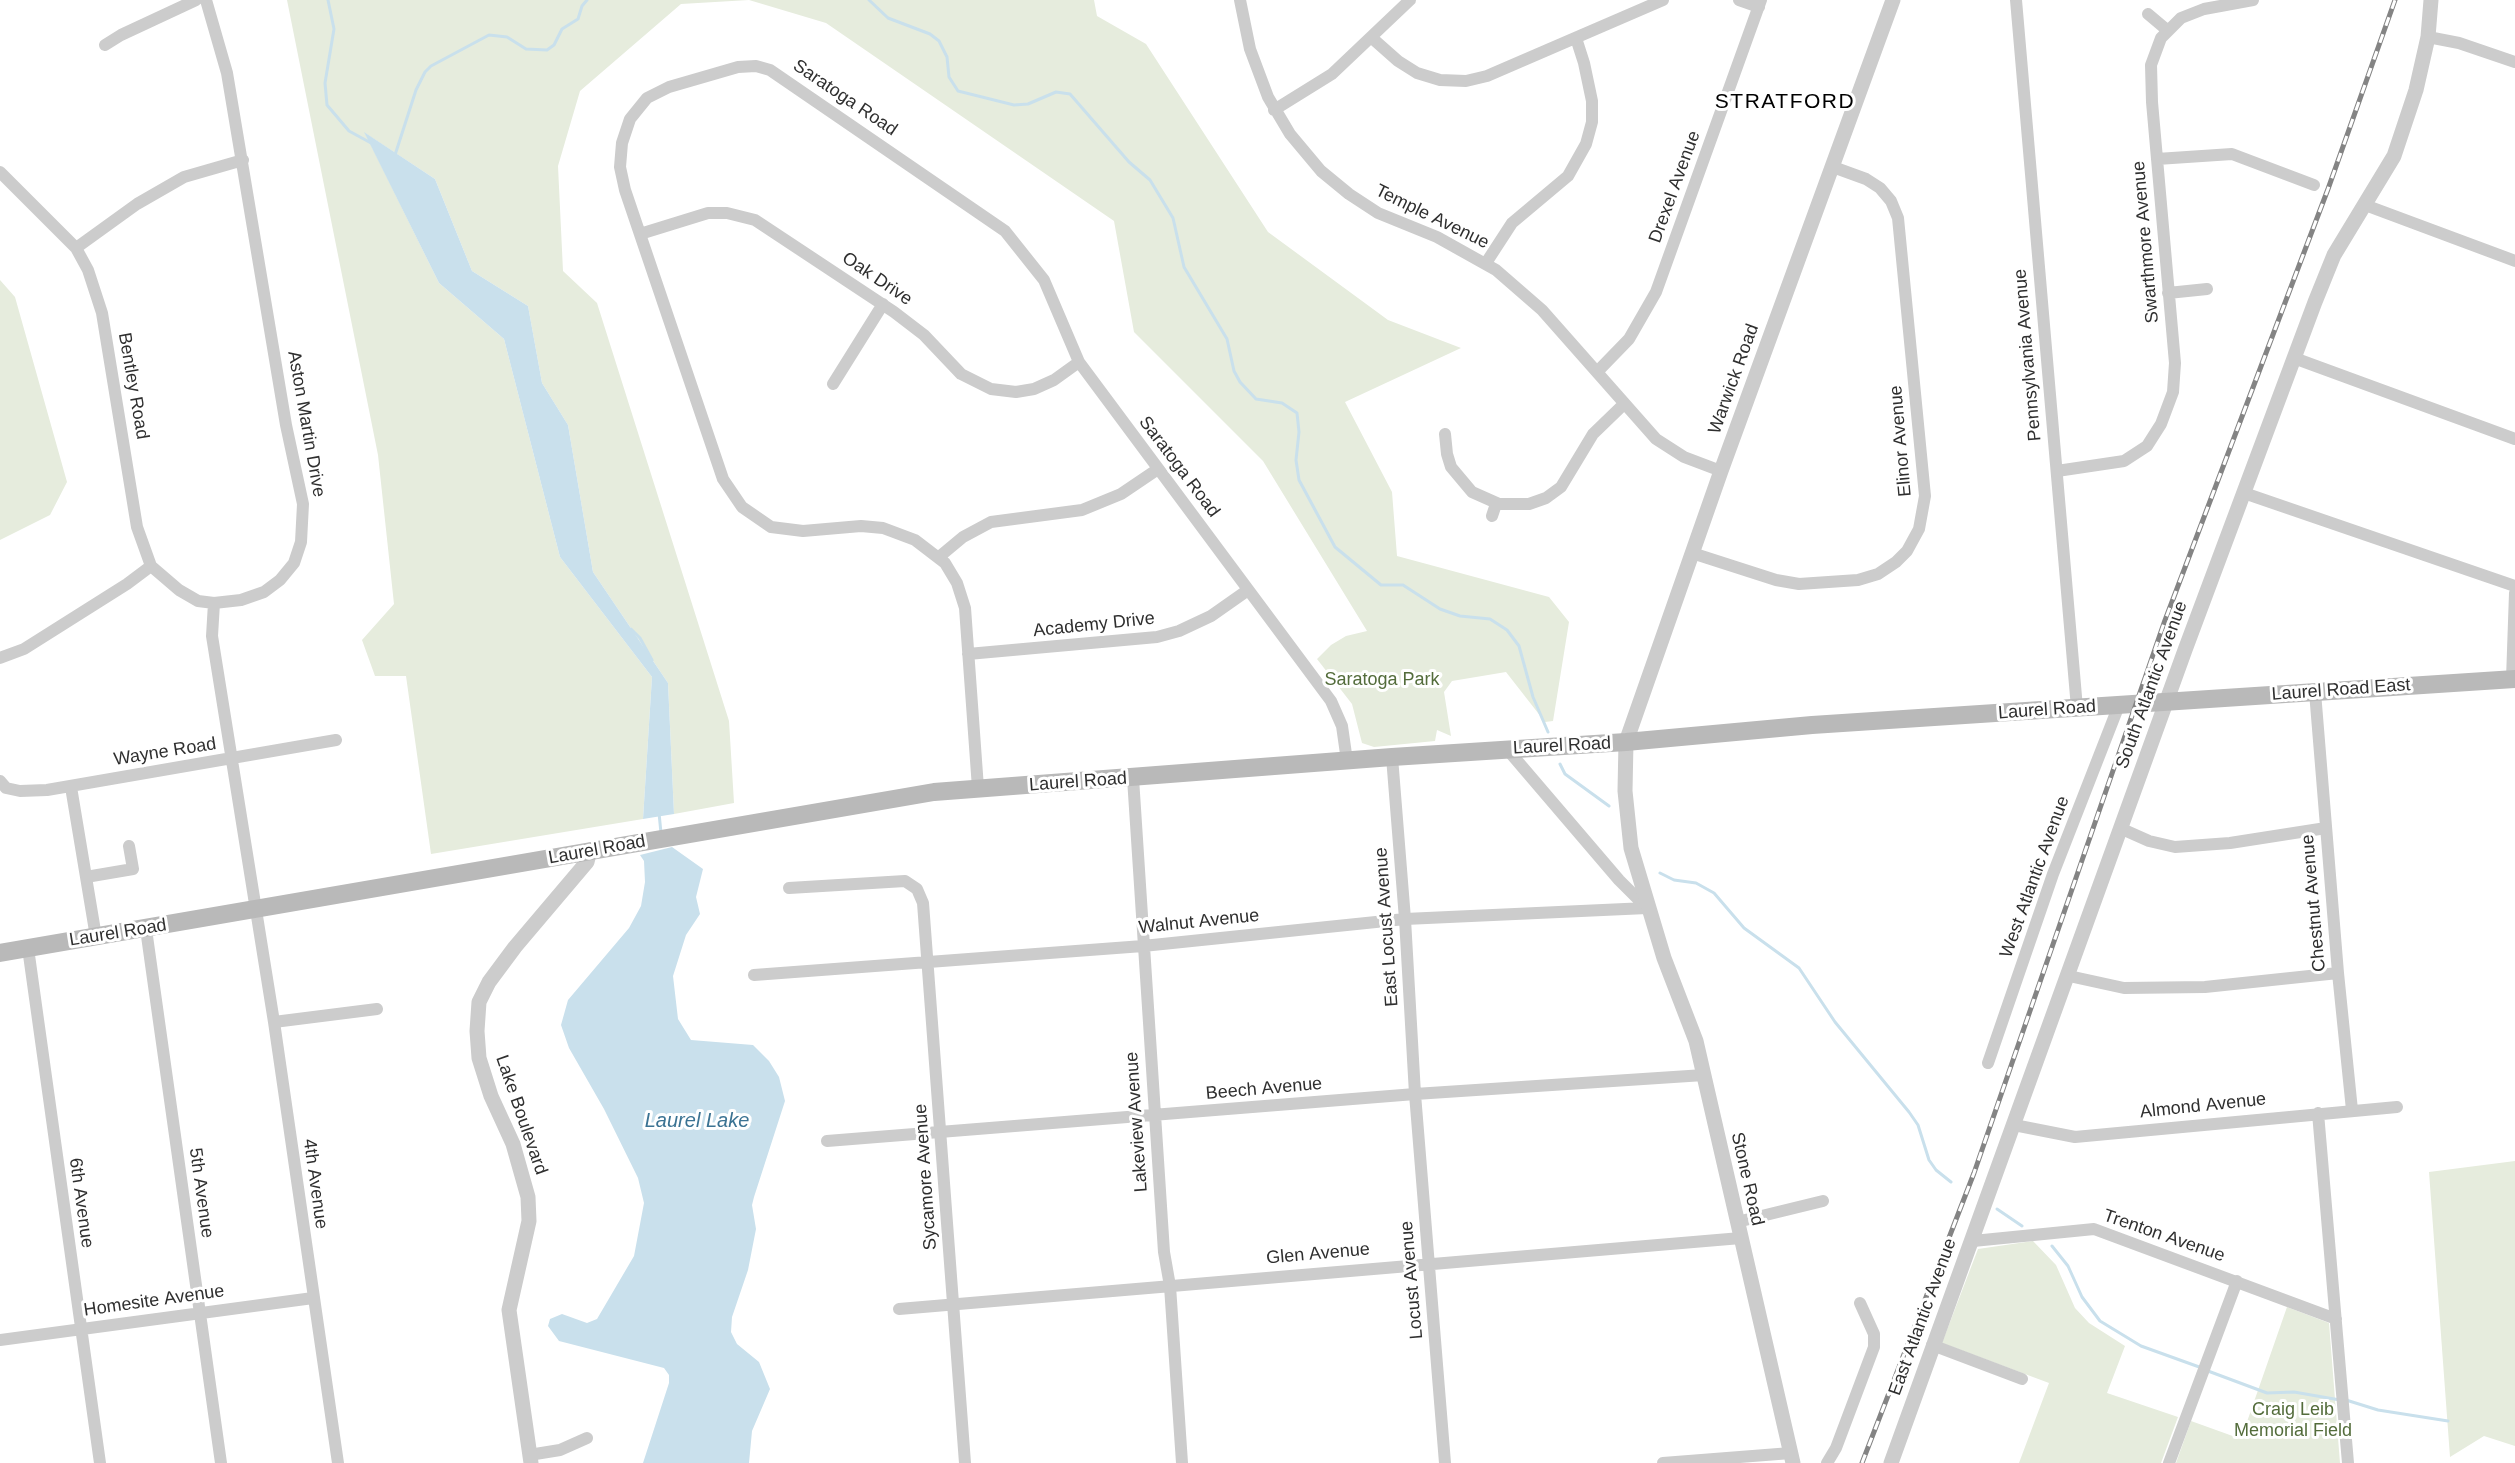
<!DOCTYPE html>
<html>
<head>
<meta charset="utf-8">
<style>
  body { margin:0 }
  canvas { display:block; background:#fff }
</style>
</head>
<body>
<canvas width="2515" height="1463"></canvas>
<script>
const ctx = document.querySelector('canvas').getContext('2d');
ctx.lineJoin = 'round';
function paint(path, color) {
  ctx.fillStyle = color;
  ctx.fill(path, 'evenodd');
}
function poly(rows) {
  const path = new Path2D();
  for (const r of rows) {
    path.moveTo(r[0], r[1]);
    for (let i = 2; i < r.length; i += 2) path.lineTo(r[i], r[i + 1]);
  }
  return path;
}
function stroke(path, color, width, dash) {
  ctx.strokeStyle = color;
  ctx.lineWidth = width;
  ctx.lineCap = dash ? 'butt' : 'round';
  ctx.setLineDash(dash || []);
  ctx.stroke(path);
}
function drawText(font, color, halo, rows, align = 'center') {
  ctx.font = font + ' Helvetica,sans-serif';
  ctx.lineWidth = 6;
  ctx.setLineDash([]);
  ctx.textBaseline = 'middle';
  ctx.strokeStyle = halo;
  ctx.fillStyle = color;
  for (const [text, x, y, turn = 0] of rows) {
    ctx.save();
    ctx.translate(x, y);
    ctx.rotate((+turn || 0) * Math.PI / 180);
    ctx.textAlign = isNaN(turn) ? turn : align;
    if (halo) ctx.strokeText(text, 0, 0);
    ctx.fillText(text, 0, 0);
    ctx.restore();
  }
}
paint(poly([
  [287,0,1094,0,1097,16,1146,44,1268,232,1388,320,1461,348,1345,402,1392,492,1397,556,1549,597,1569,622,1553,721,1545,722,1506,672,1452,681,1444,692,1451,736,1437,730,1435,741,1374,747,1362,743,1352,704,1317,659,1331,645,1346,636,1367,631,1263,461,1134,332,1114,221,826,23,749,0,681,4,580,91,558,166,563,271,597,303,729,721,734,803,674,814,668,683,593,572,568,425,542,383,528,306,472,271,435,179,365,133,439,283,504,339,560,557,652,677,643,819,431,854,406,676,375,676,362,640,394,604,378,455],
  [0,280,15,297,67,482,50,515,0,540],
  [2515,1161,2515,1446,2484,1436,2450,1457,2429,1172],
  [2033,1241,2056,1265,2075,1308,2089,1323,2125,1346,2107,1393,2178,1417,2161,1463,2019,1463,2049,1383,1942,1343,1978,1249],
  [2287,1307,2329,1323,2340,1463,2176,1463,2191,1421,2241,1439]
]), '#e6ecdd');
paint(poly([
  [364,132,435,179,472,271,528,306,542,383,568,425,593,572,668,683,674,814,643,819,652,677,560,557,504,339,439,283],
  [672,847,703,869,696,897,700,914,686,935,673,976,678,1019,691,1040,753,1045,769,1061,779,1077,785,1101,754,1197,752,1205,756,1229,748,1270,732,1317,731,1332,737,1344,759,1362,770,1389,752,1431,749,1463,643,1463,669,1383,669,1375,664,1368,559,1341,548,1326,550,1319,562,1314,587,1323,597,1319,634,1256,644,1203,638,1178,604,1109,569,1048,561,1025,568,1000,629,928,641,906,645,882,644,861,640,855]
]), '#c9e0ec');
stroke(poly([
  [328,0,334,29,325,83,327,105,349,131,371,143],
  [869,0,888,18,930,34,939,41,947,57,949,77,958,91,1014,105,1028,104,1056,92,1070,94,1129,162,1150,180,1173,218,1184,267,1227,339,1234,371,1240,382,1256,399,1282,403,1297,413,1299,432,1296,460,1299,480,1335,547,1381,585,1403,585,1440,609,1460,616,1490,619,1507,630,1519,646,1533,697,1548,732],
  [395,155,416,90,425,72,431,66,489,35,507,37,526,49,547,50,554,45,562,29,578,19,582,6,587,0],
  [631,629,640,638,652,660],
  [1560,764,1565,774,1609,806],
  [659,813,661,833],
  [1660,873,1674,880,1696,883,1714,893,1744,928,1799,968,1835,1022,1909,1112,1918,1125,1929,1160,1936,1170,1951,1182],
  [1997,1209,2022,1226],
  [2052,1246,2068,1266,2082,1297,2100,1321,2141,1346,2202,1368],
  [2208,1371,2267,1393,2294,1392,2340,1400],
  [2346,1400,2378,1410,2448,1421]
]), '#c9e0ec', 3);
stroke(poly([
  [1240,0,1250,49,1268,97,1290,134,1321,171,1349,194,1378,213,1437,237,1496,270,1542,310,1656,439,1684,457,1721,471],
  [1739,0,1759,7],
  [2016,0,2077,708],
  [2148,14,2167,30],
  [2428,37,2459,43,2515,62],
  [1372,38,1398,61,1417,73,1440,80,1466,81,1487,76,1663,0],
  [105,45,121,35,196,0],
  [1274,110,1332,74,1410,0],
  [2157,159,2232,154,2314,185],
  [0,172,76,248,88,270,102,313,137,527,151,566,179,590,198,601,214,603,241,600,264,592,280,580,294,563,301,542,303,504,286,425,227,73,206,0],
  [2365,205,2515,261],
  [640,234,708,213,727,213,755,220,894,312,924,335,961,374,991,389,1016,392,1034,389,1054,380,1079,362],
  [76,248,137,204,184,177,243,160],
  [1486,263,1512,223,1568,176,1586,144,1592,122,1592,101,1584,63,1576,38],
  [2168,293,2207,289],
  [2294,358,2515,439],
  [1597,372,1629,339,1656,292,1761,0],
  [833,384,883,304],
  [1445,434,1447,454,1451,467,1472,492,1499,504,1529,504,1546,498,1561,487,1593,434,1624,404],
  [2057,471,2124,461,2147,446,2161,424,2173,392,2175,363,2152,102,2151,65,2161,38,2181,18,2204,9,2253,0],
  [2244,493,2515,586],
  [1492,516,1496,504],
  [1692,553,1776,580,1799,584,1858,580,1878,574,1896,562,1907,551,1919,529,1925,496,1898,218,1891,201,1880,188,1866,179,1833,167],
  [939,557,963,537,991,522,1082,510,1121,494,1158,469],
  [214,603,212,636,274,1022,338,1463],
  [968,654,1157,637,1179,631,1211,616,1248,590],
  [0,658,24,649,127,584,151,566],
  [2512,679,2515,593],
  [2315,692,2338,973,2352,1110],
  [1507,749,1619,880,1647,908],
  [1392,757,1405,919,1415,1094,1445,1463],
  [1133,778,1164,1252,1170,1286,1182,1463],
  [0,781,6,788,20,791,47,790,336,740],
  [71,787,96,937],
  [978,788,965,608,957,583,945,563,915,540,883,528,861,526,803,531,771,527,742,507,723,479,625,190,620,167,622,143,630,119,647,98,669,87,738,67,756,66,770,70,1005,231,1044,280,1079,362,1331,701,1342,726,1347,761],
  [2122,829,2149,841,2175,847,2230,843,2326,828],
  [86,877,133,869,129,846],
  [789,888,905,881,917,889,923,903,965,1463],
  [146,929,221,1463],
  [28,948,100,1463],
  [754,975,1143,946,1405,919,1647,908],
  [2069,976,2124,988,2205,987,2338,973],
  [274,1022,377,1009],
  [1988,1063,2053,874,2119,705],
  [2318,1113,2348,1463],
  [2014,1125,2075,1137,2397,1107],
  [827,1141,1415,1094,1704,1075],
  [1737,1222,1823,1201],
  [1973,1241,2094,1229,2336,1319],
  [899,1309,1741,1238],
  [0,1340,313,1298],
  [1932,1345,2022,1379],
  [529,1455,560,1450,587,1438],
  [1663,1463,1791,1453],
  [1827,1463,1836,1448,1874,1347,1874,1334,1860,1303],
  [2169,1463,2237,1281]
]), '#ccc', 12);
stroke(poly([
  [531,1463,509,1310,529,1221,528,1197,513,1144,491,1096,479,1058,477,1031,479,1002,489,982,515,947,587,862,590,850],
  [1793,1463,1696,1041,1664,958,1631,848,1625,791,1626,742,1721,471,1893,0],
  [1891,1463,2185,650,2315,302,2334,255,2394,156,2416,90,2428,37,2431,0]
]), '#ccc', 15);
stroke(poly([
  [0,953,934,792,1392,757,1626,742,1812,725,2515,679]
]), '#b9b9b9', 18);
const rail = poly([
  [1862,1463,1974,1173,2164,623,2328,189,2395,0]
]);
stroke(rail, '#848484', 5);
stroke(rail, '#fff', 3, [9]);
drawText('18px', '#2f2f2f', '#fff', [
  ["Saratoga Road",845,98,34],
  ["Drexel Avenue",1675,187,-70],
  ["Temple Avenue",1432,217,26],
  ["Swarthmore Avenue",2146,242,-95],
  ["Oak Drive",877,279,34],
  ["Pennsylvania Avenue",2028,355,-95],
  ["Warwick Road",1734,379,-70],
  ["Bentley Road",133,386,80],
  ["Aston Martin Drive",306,424,80],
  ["Elinor Avenue",1901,441,-95],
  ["Saratoga Road",1179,467,53],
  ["Academy Drive",1094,625,-6],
  ["South Atlantic Avenue",2152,685,-70],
  ["Laurel Road East",2341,690,-4],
  ["Laurel Road",2047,710,-4],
  ["Laurel Road",1562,746,-3],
  ["Wayne Road",165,752,-9],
  ["Laurel Road",1078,782,-4],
  ["Laurel Road",597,850,-10],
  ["West Atlantic Avenue",2035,877,-70],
  ["Chestnut Avenue",2314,903,-95],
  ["Walnut Avenue",1199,922,-6],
  ["East Locust Avenue",1387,927,-94],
  ["Laurel Road",118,933,-9],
  ["Beech Avenue",1264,1089,-5],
  ["Almond Avenue",2203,1106,-6],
  ["Lake Boulevard",521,1115,71],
  ["Lakeview Avenue",1137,1122,-94],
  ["Sycamore Avenue",926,1177,-94],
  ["Stone Road",1747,1179,77],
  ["4th Avenue",315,1184,82],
  ["5th Avenue",201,1193,82],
  ["6th Avenue",81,1203,82],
  ["Trenton Avenue",2164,1236,19],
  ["Glen Avenue",1318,1254,-5],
  ["Locust Avenue",1412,1280,-95],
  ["Homesite Avenue",154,1301,-8],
  ["East Atlantic Avenue",1923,1317,-70]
]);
drawText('18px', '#536c3b', '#fff', [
  ["Saratoga Park",1382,680],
  ["Craig Leib",2293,1410],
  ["Memorial Field",2293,1431]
]);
drawText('italic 20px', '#3b7393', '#fff', [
  ["Laurel Lake",697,1121]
]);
ctx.letterSpacing = '1.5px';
drawText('21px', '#000', '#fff', [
  ["STRATFORD",1785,102]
]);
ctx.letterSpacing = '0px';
</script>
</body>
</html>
